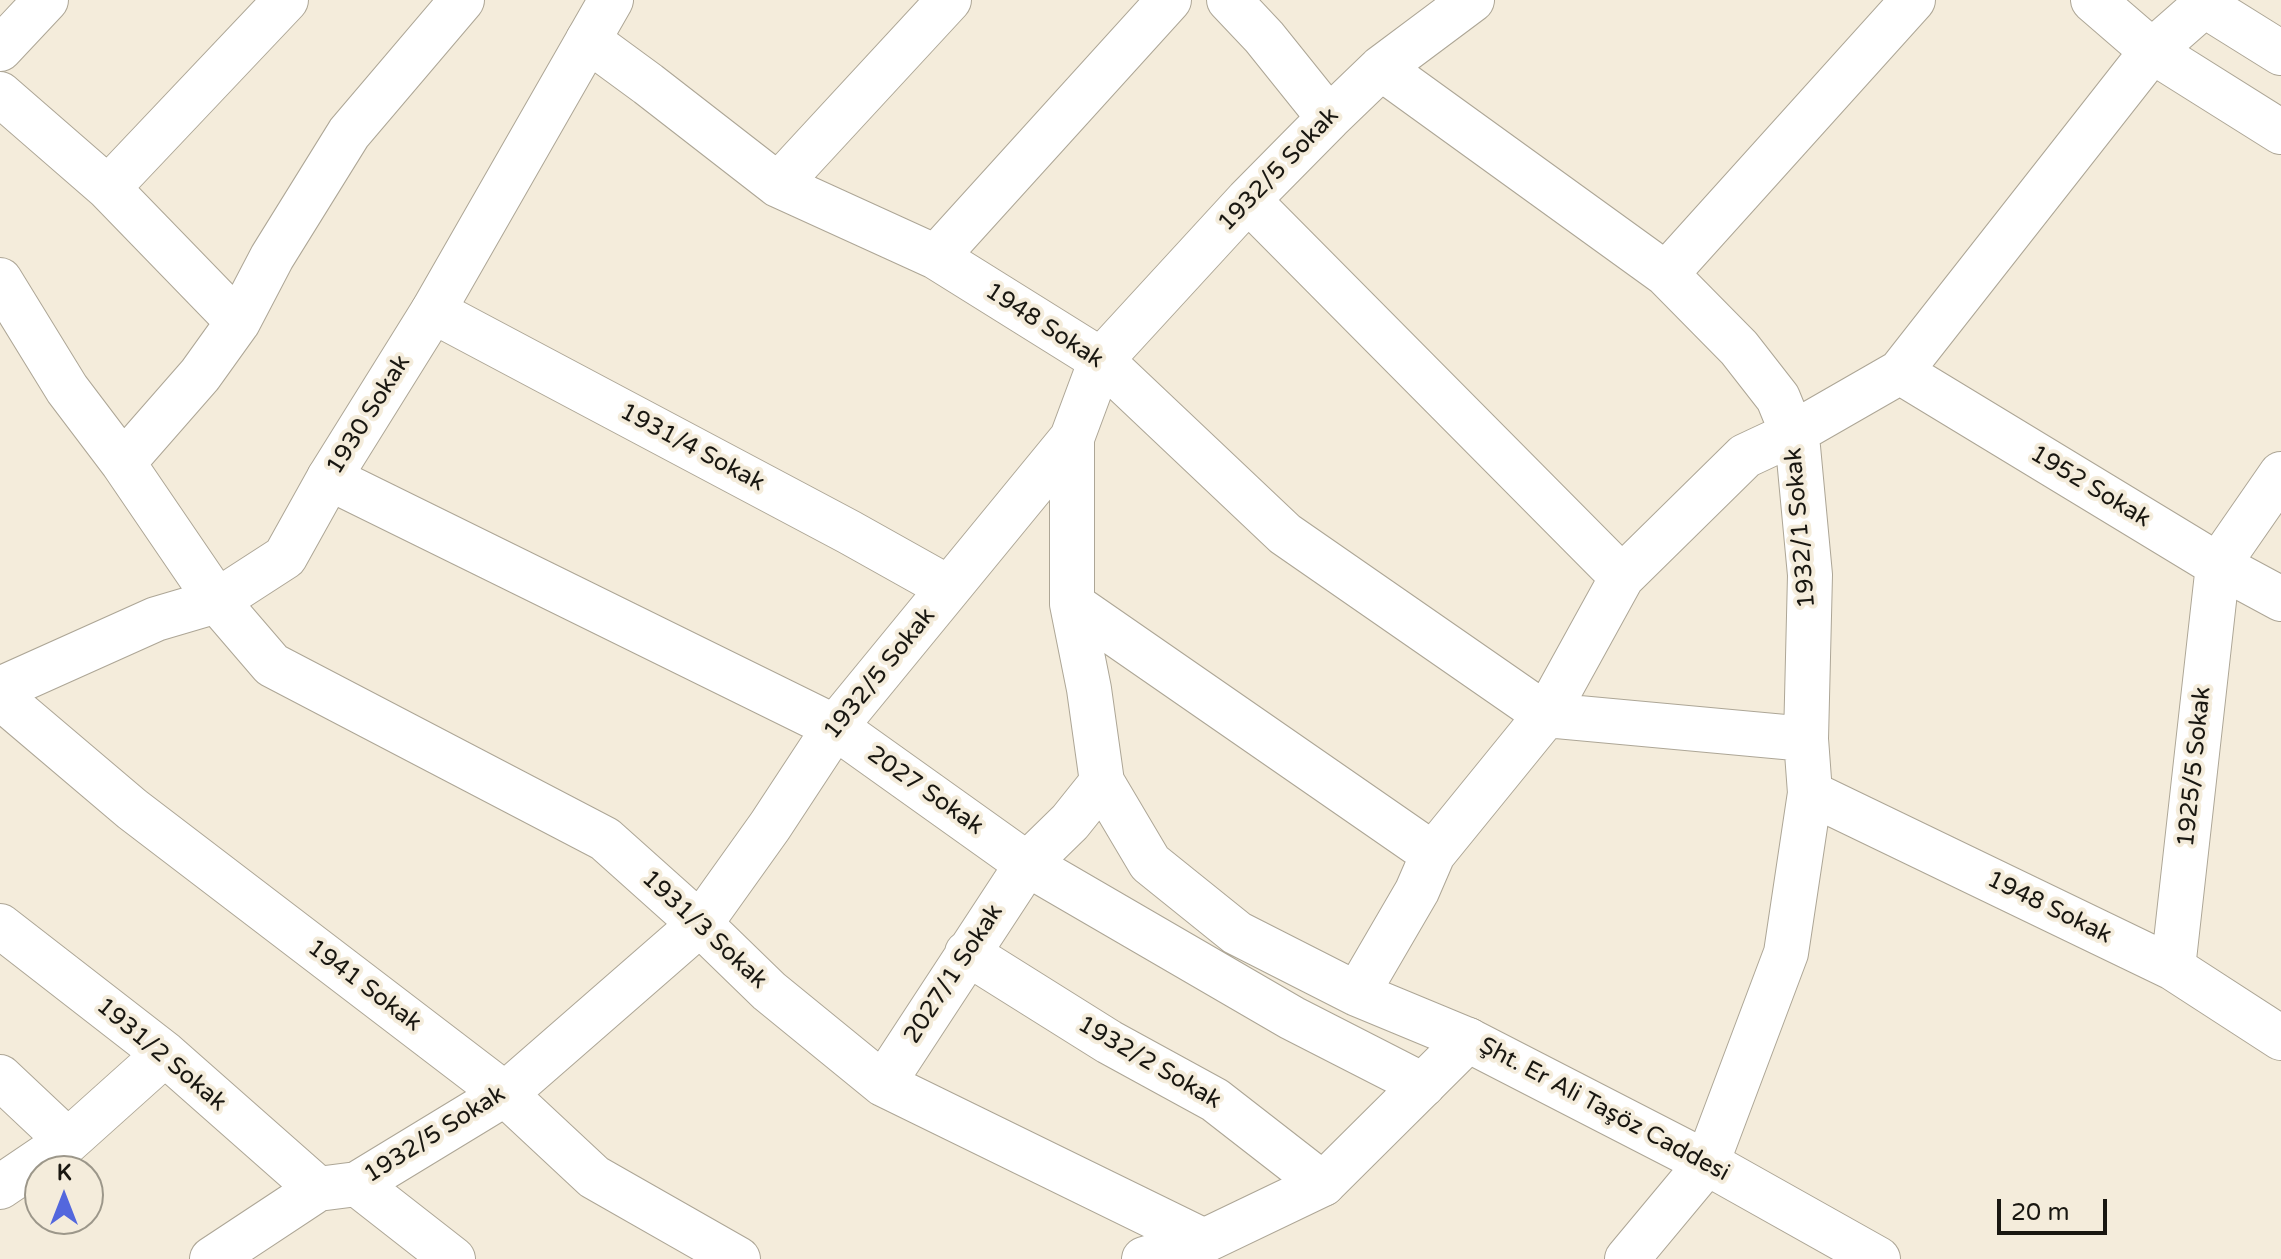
<!DOCTYPE html>
<html>
<head>
<meta charset="utf-8">
<style>
  body { margin:0 }
  #map { position:relative; width:2281px; height:1259px; overflow:hidden; background:#f4ecdb; font-family:"Varela Round",sans-serif }
  canvas { display:block }
  .north { position:absolute; left:24px; top:1155px; width:80px; height:80px; box-sizing:border-box; background:#f4ecdb; border:2px solid #9c978a; border-radius:50%; rotate:0deg; font-size:22px; font-weight:700; line-height:32px; text-align:center; color:#191711 }
  .north::after { content:''; display:block; margin:auto; width:28px; height:36px; background:#5367dd; clip-path:polygon(50% 0,100% 100%,50% 72%,0 100%) }
  .scale { position:absolute; left:1997px; top:1199px; width:110px; height:36px; box-sizing:border-box; border:4px solid #191711; border-top:0; padding-left:10px; font-size:24px; line-height:28px; white-space:nowrap; color:#191711; -webkit-text-stroke:6px #f4ecdb; paint-order:stroke }
</style>
</head>
<body>
<div id="map">
<canvas width="2281" height="1259"></canvas>
<div class="north">K</div>
<div class="scale">20 m</div>
</div>
<script>
const ctx = document.querySelector('canvas').getContext('2d');
ctx.lineJoin = 'round';
function poly(rows) {
  const path = new Path2D();
  for (const r of rows) {
    path.moveTo(r[0], r[1]);
    for (let i = 2; i < r.length; i += 2) path.lineTo(r[i], r[i + 1]);
  }
  return path;
}
function stroke(path, color, width, dash) {
  ctx.strokeStyle = color;
  ctx.lineWidth = width;
  ctx.lineCap = dash ? 'butt' : 'round';
  ctx.setLineDash(dash || []);
  ctx.stroke(path);
}
function drawText(font, color, halo, rows, align = 'center') {
  ctx.font = font + ' "Varela Round",sans-serif';
  ctx.lineWidth = 8;
  ctx.setLineDash([]);
  ctx.textBaseline = 'middle';
  ctx.strokeStyle = halo;
  ctx.fillStyle = color;
  for (const [text, x, y, turn = 0] of rows) {
    ctx.save();
    ctx.translate(x, y);
    ctx.rotate((+turn || 0) * Math.PI / 180);
    ctx.textAlign = isNaN(turn) ? turn : align;
    if (halo) ctx.strokeText(text, 0, 0);
    ctx.fillText(text, 0, 0);
    ctx.restore();
  }
}
const minor = poly([
  [1229,0,1264,37,1329,118],
  [2093,0,2152,51,2281,132],
  [2204,5,2281,53],
  [588,40,648,84,778,185,936,257,1101,360,1285,534,1546,715,1806,739],
  [0,49,46,0],
  [1381,68,1666,274,1739,348,1778,398,1798,447,1810,575,1806,739,1810,793,1786,953,1707,1163,1627,1259],
  [0,94,108,188,238,322],
  [778,185,949,0],
  [108,188,286,0],
  [1248,200,1622,577],
  [936,257,1169,0],
  [1666,274,1913,0],
  [0,280,67,389,123,463,217,601,272,665,605,839,700,924,769,991,883,1084,1204,1241],
  [433,311,849,532,949,588],
  [1900,372,2218,565,2281,599],
  [1072,438,1072,604,1089,689,1102,782,1150,863,1237,933,1357,994,1468,1040],
  [123,463,200,375,238,322,272,257,349,133,462,0],
  [329,478,835,727,1027,864,1292,1018,1423,1085],
  [1072,604,1433,854],
  [0,697,132,809,505,1094,594,1177,738,1259],
  [1810,793,2173,968,2281,1038],
  [0,926,165,1054,318,1189],
  [967,953,1109,1042,1215,1100,1323,1184],
  [2173,968,2218,565,2281,474],
  [1357,994,1417,891,1433,854,1546,715,1622,577,1745,456,1792,434,1900,372,2152,51,2210,0],
  [0,1077,68,1141],
  [883,1084,1027,864,1070,822,1102,782],
  [357,1184,453,1259],
  [0,1187,68,1141,165,1054],
  [212,1259,318,1189,357,1184,505,1094,700,924,770,826,835,727,1072,438,1101,360,1248,200,1329,118,1381,68,1472,0]
]);
const tertiary = poly([
  [0,689,156,619,217,601,285,557,329,478,433,311,611,0],
  [1468,1040,1707,1163,1878,1259]
]);
const secondary = poly([
  [1144,1259,1204,1241,1323,1184,1468,1040]
]);
stroke(minor, '#ada696', 46);
stroke(tertiary, '#ada696', 46);
stroke(secondary, '#ada696', 46);
stroke(minor, '#fff', 44);
stroke(tertiary, '#fff', 44);
stroke(secondary, '#fff', 44);
drawText('24px', '#191711', '#f4ecdb', [
  ["1932/5 Sokak",1279,170,-46],
  ["1948 Sokak",1044,326,33],
  ["1930 Sokak",369,415,-58],
  ["1931/4 Sokak",692,448,28],
  ["1952 Sokak",2090,487,31],
  ["1932/1 Sokak",1801,528,-95],
  ["1932/5 Sokak",880,674,-51],
  ["1925/5 Sokak",2195,767,-84],
  ["2027 Sokak",925,791,35],
  ["1948 Sokak",2049,908,26],
  ["1931/3 Sokak",704,930,43],
  ["2027/1 Sokak",954,974,-57],
  ["1941 Sokak",364,986,37],
  ["1931/2 Sokak",161,1055,40],
  ["1932/2 Sokak",1149,1063,30],
  ["Şht. Er Ali Taşöz Caddesi",1604,1110,28],
  ["1932/5 Sokak",435,1135,-32]
]);
</script>
</body>
</html>
